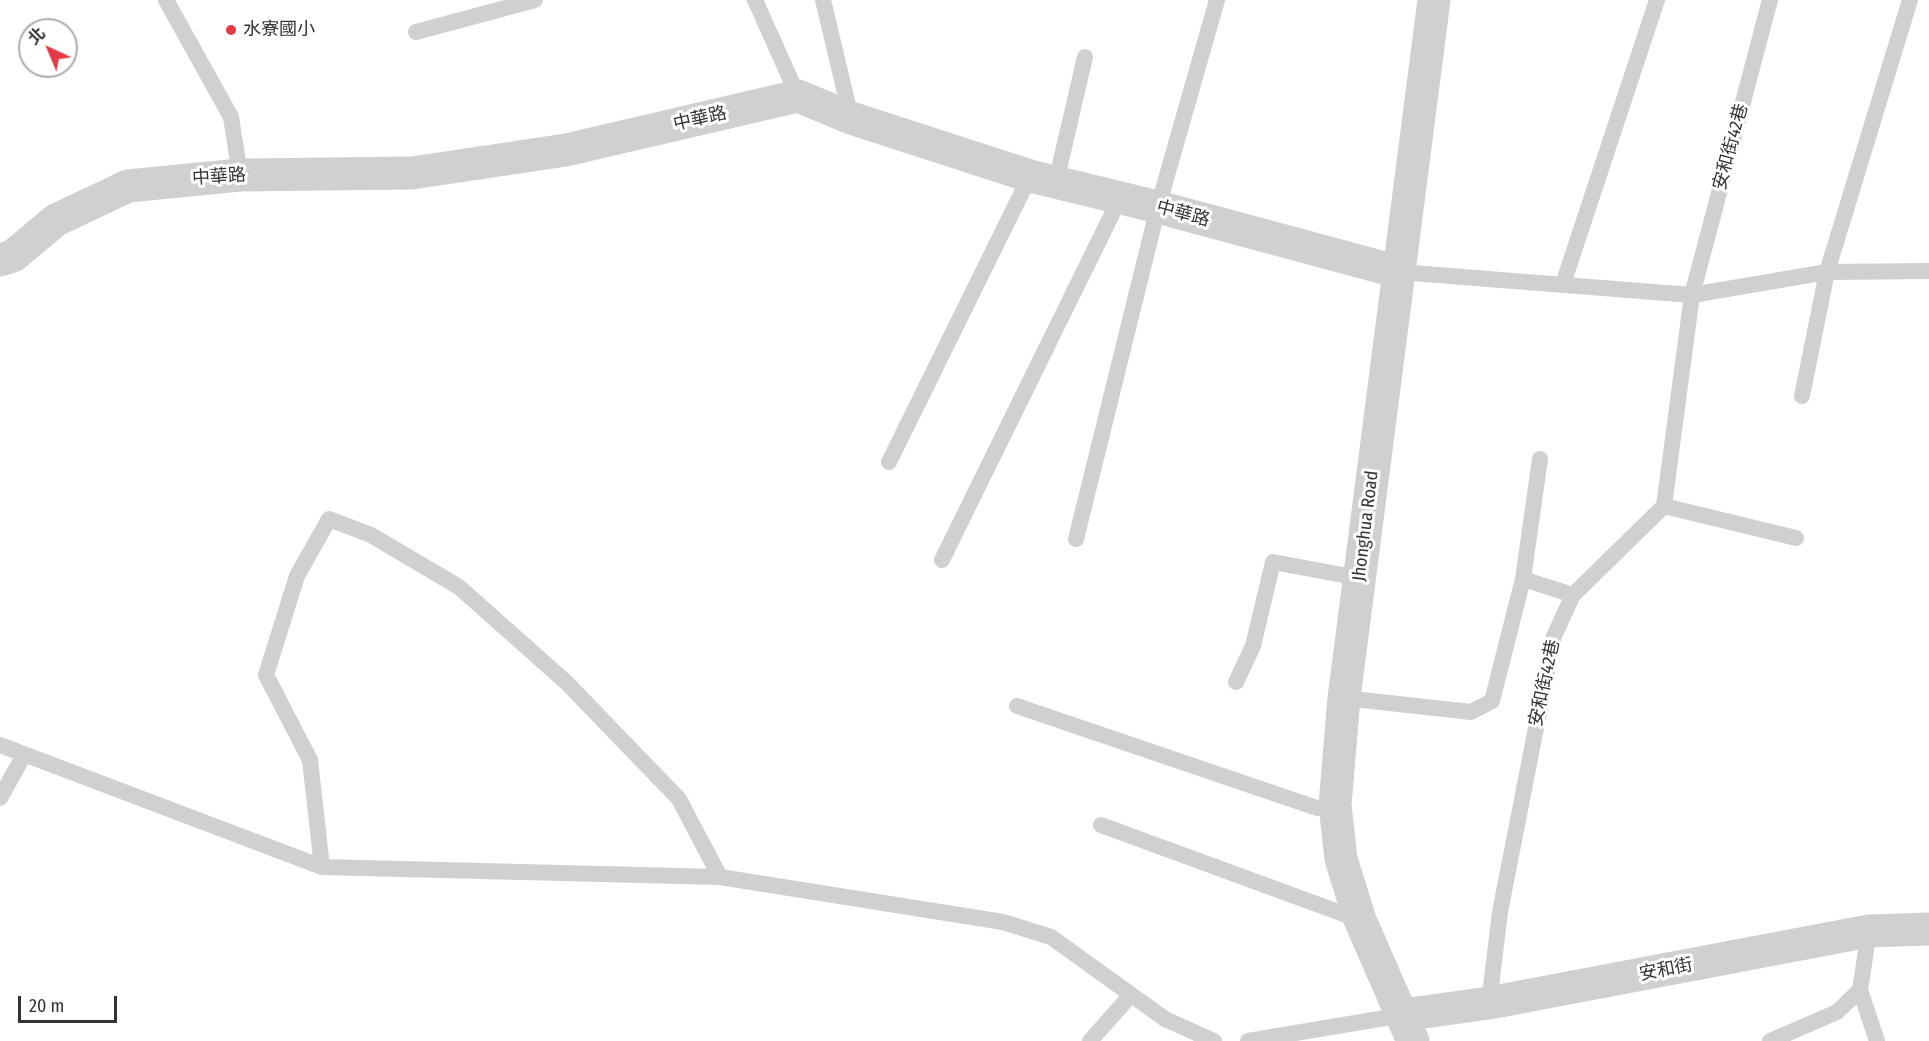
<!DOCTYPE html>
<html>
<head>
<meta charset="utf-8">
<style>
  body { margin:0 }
  #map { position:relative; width:1929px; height:1041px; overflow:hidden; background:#fff; font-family:"Fira Sans Condensed","Noto Sans TC",sans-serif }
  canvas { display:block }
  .north { position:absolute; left:18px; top:18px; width:60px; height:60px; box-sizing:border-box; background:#fff; border:2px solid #adadad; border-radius:50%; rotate:316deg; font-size:16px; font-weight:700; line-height:24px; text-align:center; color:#333 }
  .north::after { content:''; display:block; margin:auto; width:21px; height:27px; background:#e63946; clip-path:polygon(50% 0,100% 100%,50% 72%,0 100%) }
  .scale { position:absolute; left:18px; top:996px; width:99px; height:27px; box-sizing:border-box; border:3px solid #333; border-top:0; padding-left:8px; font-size:18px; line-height:21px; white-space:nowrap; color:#333; -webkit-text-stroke:4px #fff; paint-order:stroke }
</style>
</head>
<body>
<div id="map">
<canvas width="1929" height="1041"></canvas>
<div class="north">北</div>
<div class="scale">20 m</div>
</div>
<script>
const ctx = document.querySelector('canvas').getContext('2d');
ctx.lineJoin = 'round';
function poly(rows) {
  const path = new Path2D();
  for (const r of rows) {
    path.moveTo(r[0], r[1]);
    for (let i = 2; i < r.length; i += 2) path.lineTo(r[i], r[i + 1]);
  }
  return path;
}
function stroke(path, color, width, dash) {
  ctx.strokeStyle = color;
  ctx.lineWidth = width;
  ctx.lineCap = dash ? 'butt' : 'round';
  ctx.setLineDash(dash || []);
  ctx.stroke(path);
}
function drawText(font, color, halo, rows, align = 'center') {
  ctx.font = font + ' "Fira Sans Condensed","Noto Sans TC",sans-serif';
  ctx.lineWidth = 6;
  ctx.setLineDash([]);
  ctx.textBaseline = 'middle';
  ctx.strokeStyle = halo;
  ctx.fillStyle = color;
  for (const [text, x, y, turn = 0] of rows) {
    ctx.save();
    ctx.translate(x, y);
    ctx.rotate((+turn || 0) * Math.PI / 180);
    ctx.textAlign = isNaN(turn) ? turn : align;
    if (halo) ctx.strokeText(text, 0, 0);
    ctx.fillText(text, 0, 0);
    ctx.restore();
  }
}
stroke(poly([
  [166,0,231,117,240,175],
  [755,0,798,96],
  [823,0,851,118],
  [416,32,535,0],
  [1056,182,1085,57],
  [1399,272,1692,295,1827,272,1929,271],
  [1563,284,1657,0],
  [1802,396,1827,272,1910,0],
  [889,462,1030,176],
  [1664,506,1796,538],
  [1076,539,1158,207,1217,0],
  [942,560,1120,198],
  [1523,579,1573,595],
  [1236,682,1253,646,1273,562,1359,578],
  [1344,698,1471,712,1492,701,1523,579,1540,459],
  [1017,706,1317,808,1335,805],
  [0,745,322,867,720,877,1003,922,1051,937,1165,1019,1214,1041],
  [0,798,24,755],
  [1101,825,1360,920],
  [322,867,310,760,266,675,297,576,329,519,371,535,459,587,567,683,679,799,720,877],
  [1860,990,1877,1041],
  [1489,1003,1500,912,1554,636,1573,595,1664,506,1692,295,1770,0],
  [1090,1041,1130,996],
  [1248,1041,1403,1015],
  [1770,1041,1837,1012,1860,990,1869,931]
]), '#d0d0d0', 16);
stroke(poly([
  [0,260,13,256,56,220,128,186,240,175,412,173,566,150,798,96,851,118,1030,176,1158,207,1399,272],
  [1403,1015,1489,1003,1869,931,1929,929]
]), '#d0d0d0', 33);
stroke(poly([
  [1413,1041,1360,920,1341,859,1335,805,1344,698,1434,0]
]), '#d0d0d0', 33);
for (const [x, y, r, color] of [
  [231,30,6,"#e63946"]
]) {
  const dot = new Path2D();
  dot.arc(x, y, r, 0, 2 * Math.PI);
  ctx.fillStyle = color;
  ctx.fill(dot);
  stroke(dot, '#fff', 2);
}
drawText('18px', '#333', '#fff', [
  ["水寮國小",243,30]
], 'left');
drawText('18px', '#333', '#fff', [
  ["中華路",700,119,-13],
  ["安和街42巷",1731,147,-75],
  ["中華路",219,177,-4],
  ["中華路",1183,214,15],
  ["Jhonghua Road",1366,526,-83],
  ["安和街42巷",1545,683,-78],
  ["安和街",1666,970,-11]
]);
</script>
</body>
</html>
